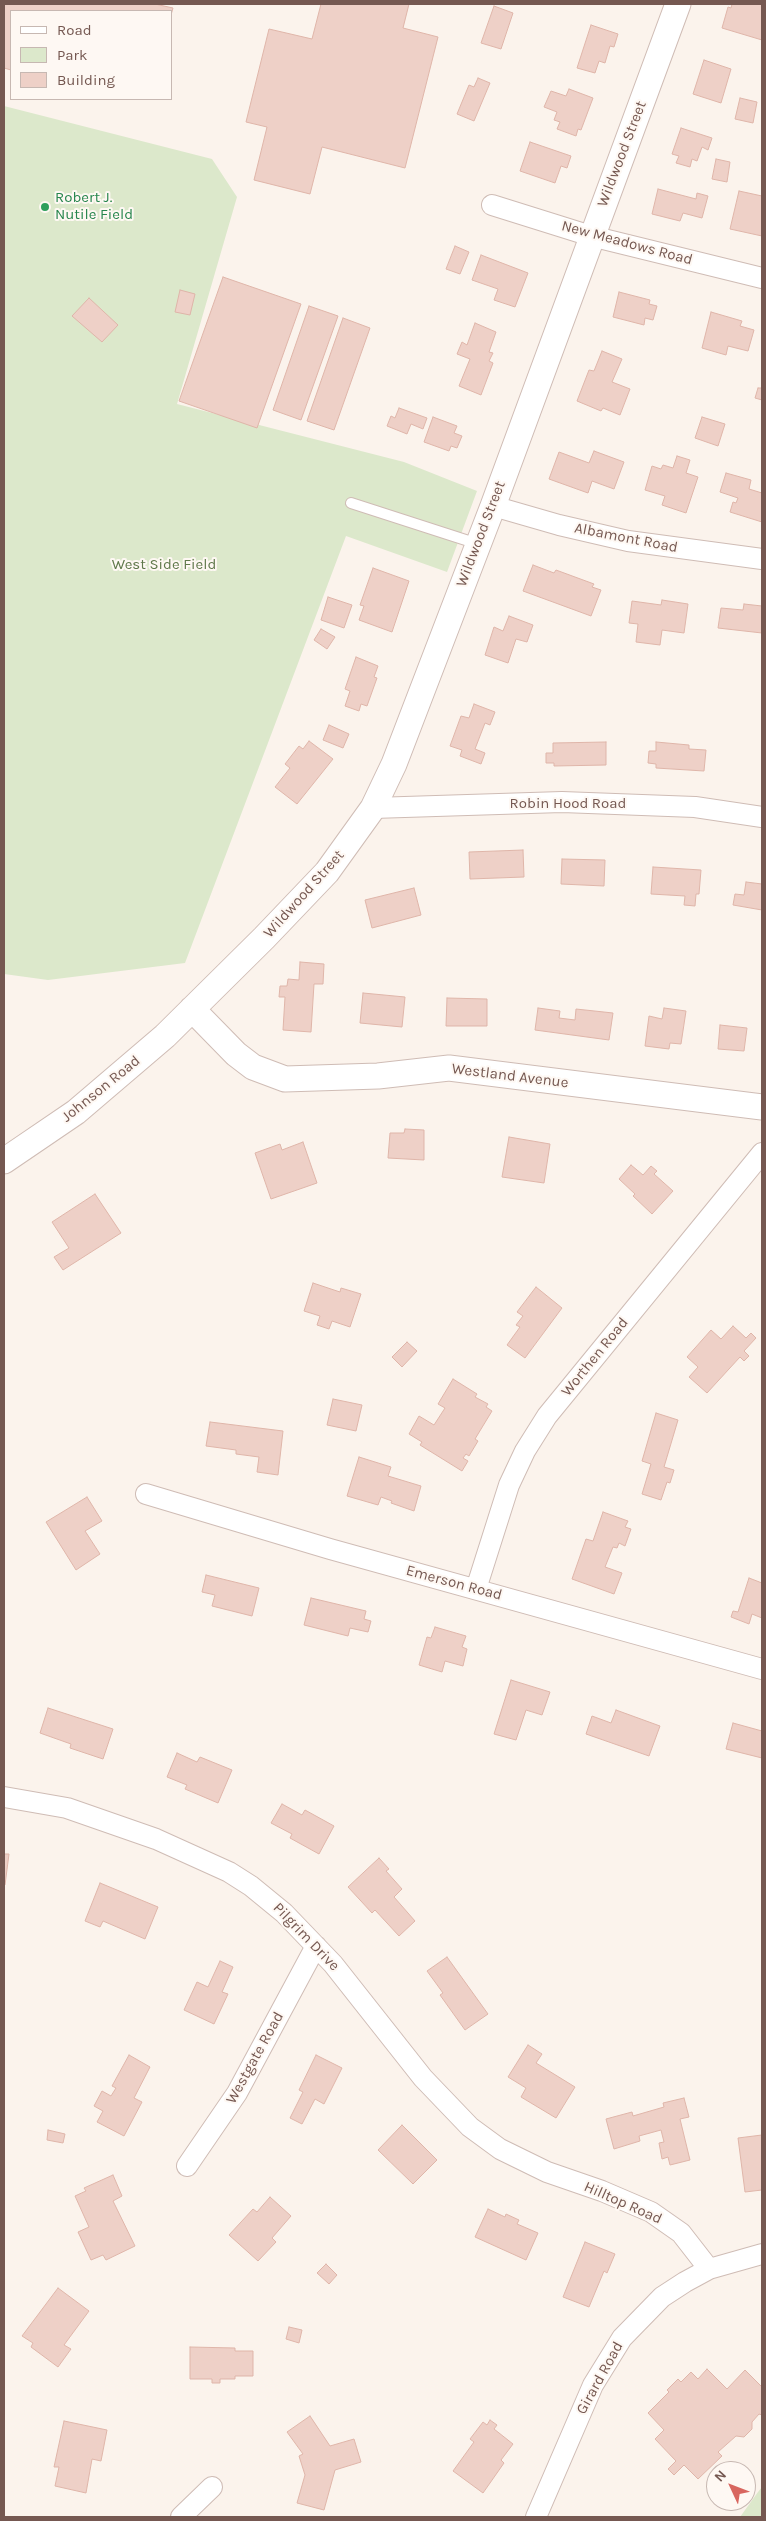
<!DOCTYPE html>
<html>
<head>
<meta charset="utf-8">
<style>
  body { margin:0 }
  #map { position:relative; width:766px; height:2521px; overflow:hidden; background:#fbf3ec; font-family:Karla,sans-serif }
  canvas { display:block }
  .frame { position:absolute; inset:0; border:5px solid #755851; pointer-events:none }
  .legend { position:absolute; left:10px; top:10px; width:162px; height:90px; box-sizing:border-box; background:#fef8f3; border:1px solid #c7b8b2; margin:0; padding:6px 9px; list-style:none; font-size:15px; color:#755851 }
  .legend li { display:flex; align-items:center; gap:10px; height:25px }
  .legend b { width:25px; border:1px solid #c7b8b2 }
  .north { position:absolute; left:706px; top:2461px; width:50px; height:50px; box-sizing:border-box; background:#fef8f3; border:1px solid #c7b8b2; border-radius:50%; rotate:313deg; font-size:14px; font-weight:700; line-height:20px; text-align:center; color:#755851 }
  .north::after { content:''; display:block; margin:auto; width:18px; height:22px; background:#d8665f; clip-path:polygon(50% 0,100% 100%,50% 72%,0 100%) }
</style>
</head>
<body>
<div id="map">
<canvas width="766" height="2521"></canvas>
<div class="frame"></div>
<ul class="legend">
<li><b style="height:6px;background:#fff"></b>Road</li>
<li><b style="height:14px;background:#dce8cb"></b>Park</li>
<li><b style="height:14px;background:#eed0c7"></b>Building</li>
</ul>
<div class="north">N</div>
</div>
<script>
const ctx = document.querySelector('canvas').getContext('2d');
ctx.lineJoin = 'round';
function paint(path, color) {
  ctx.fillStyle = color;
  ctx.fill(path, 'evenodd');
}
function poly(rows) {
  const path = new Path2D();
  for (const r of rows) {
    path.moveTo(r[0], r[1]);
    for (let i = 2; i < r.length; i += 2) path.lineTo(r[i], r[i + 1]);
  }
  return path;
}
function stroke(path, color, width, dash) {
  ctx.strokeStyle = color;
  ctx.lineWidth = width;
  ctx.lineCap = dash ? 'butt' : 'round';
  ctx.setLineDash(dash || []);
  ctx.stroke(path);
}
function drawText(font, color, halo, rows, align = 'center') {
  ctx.font = font + ' Karla,sans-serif';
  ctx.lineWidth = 4;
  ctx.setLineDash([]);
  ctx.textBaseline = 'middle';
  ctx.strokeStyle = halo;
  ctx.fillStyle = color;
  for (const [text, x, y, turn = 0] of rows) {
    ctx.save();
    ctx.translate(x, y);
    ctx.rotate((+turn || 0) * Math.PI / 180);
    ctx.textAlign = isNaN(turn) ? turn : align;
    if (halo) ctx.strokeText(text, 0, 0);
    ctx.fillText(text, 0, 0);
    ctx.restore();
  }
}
paint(poly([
  [4,106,212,159,237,197,177,404,404,462,477,491,447,572,346,536,185,963,48,980,4,974],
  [762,2487,762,2517,740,2517,758,2492]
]), '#dce8cb');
const building = poly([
  [4,4,155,4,173,8,171,15,171,11,11,11,11,70,4,68,4,4],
  [321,4,409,4,403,28,438,37,405,168,322,147,310,194,254,180,267,127,246,122,269,29,312,39,321,4],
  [732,4,762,4,762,40,722,28,728,7,731,8,732,4],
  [494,6,513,13,501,49,481,43,494,6],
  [591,25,618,34,614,47,610,46,605,63,599,61,595,73,577,68,591,25],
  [704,60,731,69,721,103,693,94,704,60],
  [478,78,490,83,474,121,457,114,469,85,474,87,478,78],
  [569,89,593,98,581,130,578,129,576,136,557,129,560,122,554,120,557,112,544,107,551,91,566,96,569,89],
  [740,98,757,102,753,123,735,119,740,98],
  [681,128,712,138,708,150,702,147,697,161,692,159,690,167,676,163,679,156,672,154,681,128],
  [530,142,571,156,567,168,561,166,555,183,520,171,530,142],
  [716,159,730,162,727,182,712,179,716,159],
  [658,189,696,199,697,193,708,196,702,218,683,213,680,221,652,214,658,189],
  [739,191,762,196,762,236,730,229,739,191],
  [455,246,469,252,460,274,446,269,455,246],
  [481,255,528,273,515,307,494,300,498,289,472,280,481,255],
  [223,277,301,304,257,428,179,401,223,277],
  [180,290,195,294,190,315,175,312,180,290],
  [619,292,650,300,649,304,657,306,653,320,645,318,644,325,613,317,619,292],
  [89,298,118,325,102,342,72,316,89,298],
  [309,306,338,316,301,420,273,410,309,306],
  [711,312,742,321,740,326,754,330,748,351,728,346,726,355,702,348,711,312],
  [343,318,370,328,334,430,307,421,343,318],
  [475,323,496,332,489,352,493,353,489,361,493,363,481,395,459,386,470,359,457,354,462,342,467,345,475,323],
  [602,351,622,359,612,382,630,389,620,415,603,408,601,411,577,401,589,370,594,371,602,351],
  [758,388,762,388,762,400,755,398,758,388],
  [399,408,427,418,423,429,411,424,407,434,387,426,391,416,395,418,399,408],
  [433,417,457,426,454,433,462,436,457,448,451,446,449,451,424,442,433,417],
  [702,417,725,424,718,446,695,438,702,417],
  [594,451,624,462,614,489,592,481,588,493,549,479,559,452,589,463,594,451],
  [677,456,690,460,686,473,698,477,686,513,662,505,665,496,645,490,652,466,661,469,663,465,673,468,677,456],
  [726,473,751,480,749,489,762,493,762,522,730,512,733,502,736,503,738,498,720,492,726,473],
  [533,565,554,573,556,570,594,584,592,587,601,590,591,616,523,591,533,565],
  [373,568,409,581,392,632,359,620,364,606,360,605,373,568],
  [328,597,352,605,344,628,321,620,328,597],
  [662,600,688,604,684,633,662,630,660,645,636,642,638,624,629,623,632,601,661,605,662,600],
  [744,604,762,606,762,633,718,628,721,608,743,610,744,604],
  [509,616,533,625,527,642,516,639,508,663,485,655,494,627,503,631,509,616],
  [321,629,335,637,327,649,314,640,321,629],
  [356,657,378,666,374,677,377,678,367,706,361,704,359,711,345,706,350,691,345,689,356,657],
  [474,704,495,712,490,725,485,723,475,749,485,753,481,764,460,756,462,750,450,746,461,716,469,718,474,704],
  [329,725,349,734,343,748,323,740,329,725],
  [309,741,333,759,297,804,275,787,290,768,285,764,299,746,303,749,309,741],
  [606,742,606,765,554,766,554,763,546,763,546,753,553,753,553,743,606,742],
  [656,742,689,745,689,749,706,750,704,771,656,768,656,764,648,763,649,751,656,751,656,742],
  [523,850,524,877,470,879,469,852,523,850],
  [562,859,605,860,604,886,561,884,562,859],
  [653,867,701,870,699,894,696,894,695,906,684,905,685,896,651,894,653,867],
  [746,882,762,884,762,910,733,905,735,894,744,895,746,882],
  [414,888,421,915,372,928,365,900,414,888],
  [300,962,324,964,323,984,314,984,311,1032,283,1030,285,997,279,997,280,986,287,986,288,979,299,980,300,962],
  [363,993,405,997,402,1027,360,1023,363,993],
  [447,998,487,999,487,1026,446,1026,447,998],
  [538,1008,560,1011,559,1018,575,1020,576,1009,613,1013,609,1040,535,1030,538,1008],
  [664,1008,686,1011,681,1044,670,1043,669,1049,645,1046,649,1016,662,1019,664,1008],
  [720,1025,747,1028,744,1051,718,1049,720,1025],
  [405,1129,424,1130,424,1160,388,1158,390,1133,404,1133,405,1129],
  [509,1137,550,1144,544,1183,502,1177,509,1137],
  [303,1142,317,1183,271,1199,255,1153,280,1144,282,1150,303,1142],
  [631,1165,643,1175,651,1166,657,1171,654,1174,673,1191,652,1214,633,1196,635,1194,619,1179,631,1165],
  [95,1194,121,1233,63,1270,54,1257,69,1248,52,1222,95,1194],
  [313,1283,340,1292,341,1288,361,1294,350,1327,332,1321,329,1329,317,1325,320,1316,304,1311,313,1283],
  [536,1287,562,1308,525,1358,507,1345,520,1327,516,1325,523,1316,517,1312,536,1287],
  [733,1326,746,1338,751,1333,756,1338,744,1351,749,1356,744,1361,740,1357,707,1393,689,1377,698,1367,687,1357,711,1330,721,1339,733,1326],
  [407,1342,417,1351,402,1367,392,1357,407,1342],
  [453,1379,477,1394,475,1397,488,1404,486,1407,492,1411,475,1439,478,1441,469,1456,466,1454,463,1458,468,1461,462,1471,420,1445,422,1442,409,1434,419,1416,434,1425,445,1408,438,1404,453,1379],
  [333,1399,362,1405,356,1431,327,1425,333,1399],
  [656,1413,678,1420,664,1467,674,1470,670,1483,667,1482,661,1500,642,1494,651,1464,642,1461,656,1413],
  [210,1422,283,1431,278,1475,257,1472,259,1457,236,1454,236,1450,206,1446,210,1422],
  [359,1457,391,1467,388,1476,421,1486,414,1511,391,1503,392,1501,381,1497,378,1505,347,1496,359,1457],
  [87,1497,102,1521,85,1531,100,1554,76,1570,46,1522,87,1497],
  [603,1512,628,1521,625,1527,631,1529,625,1546,619,1543,617,1548,613,1547,605,1567,622,1573,614,1594,572,1579,586,1539,593,1541,603,1512],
  [206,1575,259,1588,252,1616,212,1606,215,1595,202,1592,206,1575],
  [749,1578,762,1583,762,1618,752,1614,749,1624,731,1617,733,1611,738,1612,749,1578],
  [311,1598,366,1611,364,1619,371,1621,368,1632,350,1628,348,1636,304,1625,311,1598],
  [435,1627,466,1636,462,1647,467,1649,463,1666,445,1661,442,1672,419,1665,427,1637,431,1638,435,1627],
  [511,1680,550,1692,542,1715,526,1710,516,1740,494,1734,511,1680],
  [48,1708,113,1729,103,1759,70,1748,71,1744,40,1733,48,1708],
  [616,1710,660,1726,649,1756,586,1734,592,1716,611,1723,616,1710],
  [733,1723,762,1731,762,1758,726,1749,733,1723],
  [177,1753,197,1762,200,1757,232,1770,218,1803,185,1789,187,1785,167,1777,177,1753],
  [282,1804,302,1815,305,1810,334,1826,319,1854,290,1838,292,1834,271,1823,282,1804],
  [4,1854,9,1854,5,1885,4,1885,4,1854],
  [379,1858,389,1869,386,1871,402,1889,394,1897,415,1921,399,1936,375,1910,372,1913,348,1887,379,1858],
  [100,1883,158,1907,145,1939,103,1921,100,1927,85,1921,100,1883],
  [447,1957,488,2014,465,2030,440,1995,443,1993,427,1971,447,1957],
  [220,1961,233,1967,222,1992,228,1994,214,2024,184,2010,197,1982,208,1987,220,1961],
  [528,2045,542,2054,536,2063,575,2087,556,2118,521,2097,526,2088,508,2077,528,2045],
  [129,2055,150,2067,134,2098,142,2102,124,2136,97,2122,103,2111,94,2106,102,2091,111,2096,116,2088,112,2086,129,2055],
  [316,2055,342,2068,324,2104,315,2099,302,2124,290,2118,303,2092,299,2090,316,2055],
  [684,2098,689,2117,680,2119,690,2160,670,2165,668,2157,662,2159,659,2143,664,2142,661,2130,639,2136,640,2141,614,2149,606,2119,632,2112,633,2116,664,2107,663,2103,684,2098],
  [402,2125,437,2160,413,2184,378,2150,402,2125],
  [48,2130,65,2134,63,2143,47,2140,48,2130],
  [762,2135,762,2190,745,2192,738,2138,762,2135],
  [113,2175,122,2196,113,2201,135,2246,106,2260,103,2255,91,2260,78,2232,89,2227,75,2196,86,2191,84,2188,113,2175],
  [270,2197,291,2216,272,2238,276,2242,258,2261,229,2235,253,2209,257,2212,270,2197],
  [488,2209,505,2217,506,2214,519,2220,517,2224,538,2233,526,2260,475,2237,488,2209],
  [585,2242,615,2254,607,2273,604,2271,589,2307,563,2297,585,2242],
  [326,2264,337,2275,329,2284,317,2273,326,2264],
  [58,2288,89,2311,64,2345,71,2349,58,2367,31,2347,33,2343,22,2336,58,2288],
  [289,2327,302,2330,299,2343,286,2339,289,2327],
  [190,2347,235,2348,235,2351,253,2351,253,2376,235,2376,235,2379,220,2379,220,2383,212,2383,212,2379,190,2379,190,2347],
  [707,2369,727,2389,745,2370,762,2387,762,2415,759,2414,752,2422,752,2429,744,2437,736,2436,718,2452,722,2456,698,2479,684,2465,674,2475,668,2469,676,2461,655,2439,664,2430,648,2413,669,2392,667,2390,678,2379,681,2382,691,2372,698,2379,707,2369],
  [310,2416,330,2446,354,2439,361,2462,335,2470,324,2510,297,2503,305,2475,299,2456,303,2454,287,2432,310,2416],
  [490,2420,497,2425,494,2429,513,2444,501,2460,504,2463,483,2493,453,2471,474,2442,470,2439,483,2422,487,2425,490,2420],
  [64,2421,107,2430,101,2461,92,2459,86,2493,55,2486,59,2467,54,2467,64,2421]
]);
paint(building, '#eed0c7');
stroke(building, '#dfb5a9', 1);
const service = poly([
  [351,503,478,544]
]);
const minor = poly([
  [492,205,591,236,762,278],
  [493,506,559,525,628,541,762,559],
  [373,808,562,802,695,807,762,817],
  [146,1494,330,1549,762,1669],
  [476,1589,509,1485,525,1451,547,1416,762,1153],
  [4,1797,67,1808,156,1839,229,1872,251,1886,284,1913,333,1964,423,2078,470,2127,500,2149,547,2172,602,2191,651,2212,681,2233,709,2269],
  [187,2166,237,2093,316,1946],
  [181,2517,212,2487],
  [536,2517,593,2385,622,2338,662,2297,685,2282,709,2269,762,2254]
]);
const tertiary = poly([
  [192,1009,236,1054,253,1067,285,1079,378,1076,449,1068,762,1107],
  [4,1161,76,1112,165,1036,264,938,327,872,373,808,394,764,493,506,678,4]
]);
stroke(service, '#cfbcb5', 12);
stroke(minor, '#cfbcb5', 22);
stroke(tertiary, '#cfbcb5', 27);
stroke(service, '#fff', 10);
stroke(minor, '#fff', 20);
stroke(tertiary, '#fff', 25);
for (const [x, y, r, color] of [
  [45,207,5,"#2e9e5b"]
]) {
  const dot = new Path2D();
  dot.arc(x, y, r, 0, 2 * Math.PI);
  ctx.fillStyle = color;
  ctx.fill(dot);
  stroke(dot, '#fef8f3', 2);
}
drawText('15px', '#755851', '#fef8f3', [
  ["Wildwood Street",622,154,-69],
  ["New Meadows Road",627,243,15],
  ["Wildwood Street",481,534,-69],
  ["Albamont Road",626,538,11],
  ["Robin Hood Road",568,804],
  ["Wildwood Street",304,894,-48],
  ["Westland Avenue",510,1076,7],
  ["Johnson Road",101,1089,-39],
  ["Worthen Road",595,1357,-51],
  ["Emerson Road",454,1583,15],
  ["Pilgrim Drive",306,1937,46],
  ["Westgate Road",255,2058,-61],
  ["Hilltop Road",623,2203,24],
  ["Girard Road",600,2378,-61]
]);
drawText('15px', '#27864d', '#fef8f3', [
  ["Robert J.",55,198],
  ["Nutile Field",55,215]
], 'left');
drawText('15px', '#5f784a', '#fef8f3', [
  ["West Side Field",164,565]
]);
</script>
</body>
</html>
